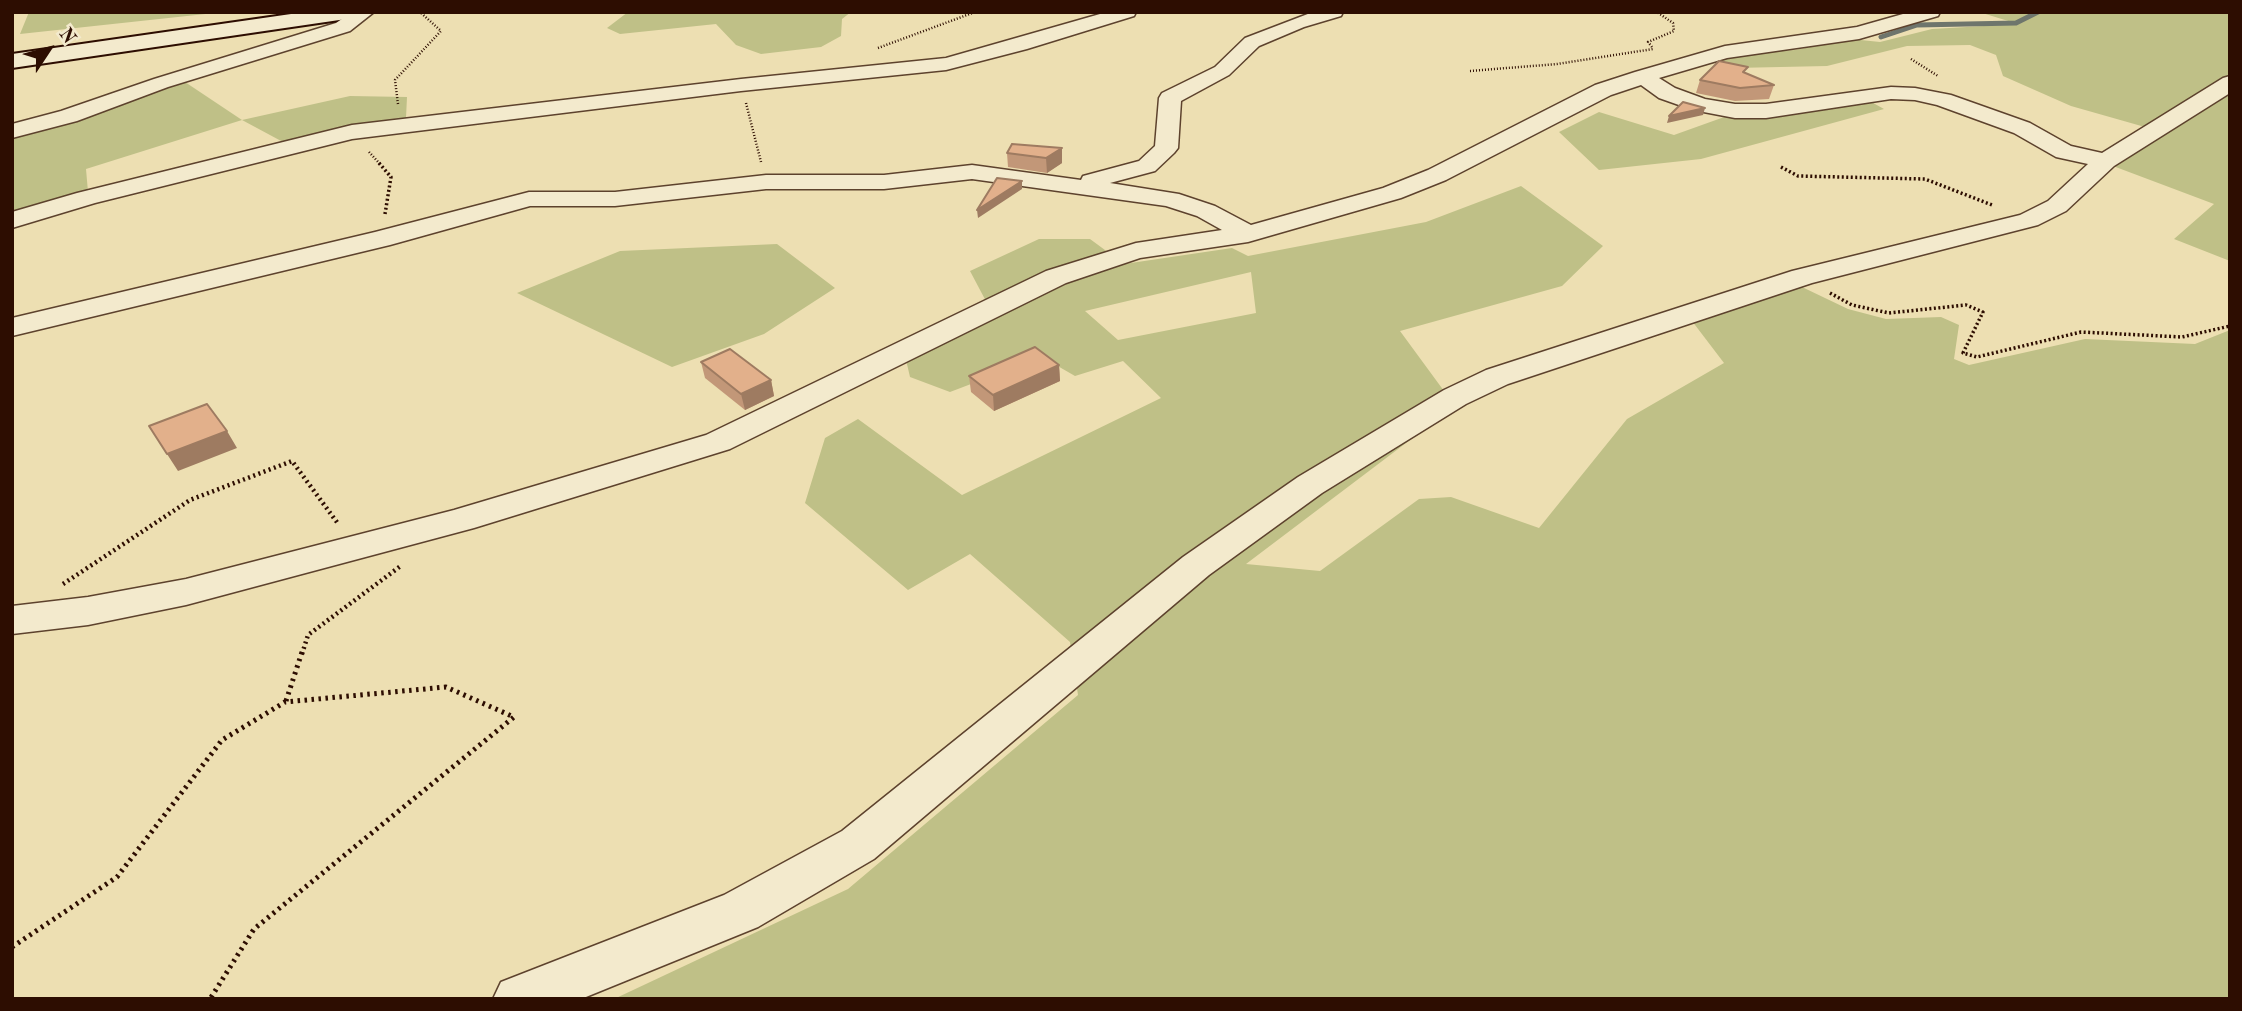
<!DOCTYPE html>
<html>
<head>
<meta charset="utf-8">
<style>
  body { margin:0 }
  #map { position:relative; width:2242px; height:1011px; overflow:hidden; background:#eddfb2; font-family:"Old Standard TT",serif }
  canvas { display:block }
  .frame { position:absolute; inset:0; border:14px solid #2d0d01; pointer-events:none }
  .north { position:absolute; left:14px; top:14px; width:70px; height:70px; -webkit-text-stroke:5px #f3eacd; paint-order:stroke; rotate:54deg; font-size:19px; font-weight:700; line-height:28px; text-align:center; color:#2d0d01 }
  .north::after { content:''; display:block; margin:auto; width:24px; height:32px; background:#2d0d01; clip-path:polygon(50% 0,100% 100%,50% 72%,0 100%) }
</style>
</head>
<body>
<div id="map">
<canvas width="2242" height="1011"></canvas>
<div class="frame"></div>
<div class="north">N</div>
</div>
<script>
const ctx = document.querySelector('canvas').getContext('2d');
ctx.lineJoin = 'round';
function paint(path, color) {
  ctx.fillStyle = color;
  ctx.fill(path, 'evenodd');
}
function poly(rows) {
  const path = new Path2D();
  for (const r of rows) {
    path.moveTo(r[0], r[1]);
    for (let i = 2; i < r.length; i += 2) path.lineTo(r[i], r[i + 1]);
  }
  return path;
}
function stroke(path, color, width, dash) {
  ctx.strokeStyle = color;
  ctx.lineWidth = width;
  ctx.lineCap = dash ? 'butt' : 'round';
  ctx.setLineDash(dash || []);
  ctx.stroke(path);
}
paint(poly([
  [29,12,224,12,20,34],
  [628,12,851,12,842,19,841,36,821,47,761,54,736,45,716,24,620,34,607,28],
  [1979,12,2230,12,2230,261,2174,239,2214,204,2113,166,2166,133,2071,106,2003,76,1996,55,1970,45,1907,46,1827,66,1734,68,1714,62,1743,53,1795,50,1851,39,1880,42,1932,29,2018,24],
  [185,82,242,120,350,96,407,97,406,118,283,142,242,120,86,169,88,192,12,215,12,134],
  [1857,94,1884,109,1701,159,1599,170,1559,132,1599,112,1674,135,1727,116],
  [1521,186,1603,246,1562,286,1400,331,1455,406,1246,564,1320,571,1419,499,1451,497,1539,528,1627,419,1724,363,1692,321,1802,287,1848,309,1886,319,1941,317,1959,325,1954,359,1969,365,2085,339,2195,344,2230,330,2230,999,614,999,848,889,1078,695,1070,642,970,554,908,590,805,503,825,438,858,419,962,495,1161,398,1123,361,1075,376,1042,357,950,392,910,377,903,347,988,305,970,271,1039,239,1090,239,1124,264,1232,248,1248,256,1426,222],
  [1251,272,1256,313,1118,340,1085,311],
  [777,244,835,288,764,334,672,367,517,293,620,251]
]), '#bfc087');
stroke(poly([
  [1881,37,1917,25,2016,23,2038,12]
]), '#6e756c', 5);
const street = poly([
  [352,12,374,12,350,31,168,87,77,121,12,138,12,124,61,111,154,79,336,23,352,12],
  [1107,12,1136,12,1134,16,1027,49,946,70,741,91,352,139,95,203,12,228,12,212,77,193,352,125,741,79,946,58,1107,12],
  [1313,12,1343,12,1341,16,1304,27,1259,46,1229,75,1181,101,1178,148,1174,153,1155,171,1110,183,1179,194,1215,206,1251,225,1383,188,1428,170,1595,85,1635,72,1725,46,1857,27,1910,12,1940,12,1938,16,1859,39,1727,58,1659,78,1675,88,1705,99,1735,104,1766,104,1891,87,1915,88,1951,95,2030,123,2071,146,2102,153,2223,78,2230,76,2230,93,2114,166,2066,211,2038,225,1812,283,1508,384,1466,404,1322,493,1209,575,874,859,758,927,581,999,493,999,501,982,724,895,842,831,1183,557,1298,477,1444,390,1486,370,1792,271,2020,215,2048,201,2088,164,2056,157,2014,133,1937,105,1915,100,1891,99,1766,118,1735,118,1693,110,1659,98,1641,85,1611,95,1446,180,1401,198,1248,242,1140,258,1066,283,730,449,474,528,186,605,88,625,12,634,12,606,88,597,186,579,454,510,706,435,1046,271,1136,243,1222,230,1197,216,1166,206,972,179,884,189,766,189,615,206,530,206,390,245,12,336,12,318,375,232,529,192,615,192,766,175,884,175,972,165,1081,180,1083,176,1139,161,1155,146,1159,98,1162,93,1215,67,1245,38,1313,12]
]);
const secondary = poly([
  [305,12,363,12,360,16,353,18,12,68,12,54,305,12]
]);
stroke(street, '#5d422d', 3);
stroke(secondary, '#2d0d01', 4);
stroke(poly([
  [1652,47,1648,42,1674,31,1673,23,1657,12],
  [878,48,975,12],
  [1911,59,1938,76],
  [1470,71,1557,64,1653,49],
  [746,103,761,162],
  [398,104,395,80,441,31,420,12],
  [369,152,381,165]
]), '#2d0d01', 2.5, [1, 2]);
stroke(poly([
  [379,163,391,177,385,214],
  [1781,167,1798,176,1925,179,1992,205],
  [1830,293,1852,305,1889,313,1966,305,1983,312,1963,353,1977,357,2081,332,2182,337,2230,326]
]), '#2d0d01', 3.5, [2, 2.5]);
stroke(poly([
  [63,584,190,500,292,461,339,525],
  [302,654,308,635,402,565]
]), '#2d0d01', 4.5, [2, 3.5]);
stroke(poly([
  [286,701,302,652],
  [12,947,117,877,222,740,285,702,446,687,514,717,254,929,210,999]
]), '#2d0d01', 5, [2.5, 4.5]);
paint(street, '#f3eacd');
paint(secondary, '#f3eacd');
paint(poly([
  [1745,73,1774,85,1769,99,1735,101,1696,93,1700,80],
  [1012,144,1062,163,1047,173,1008,167,1007,153],
  [701,362,771,380,774,396,745,410,705,378],
  [1059,365,1060,381,994,411,971,392,969,376]
]), '#c29778');
paint(poly([
  [1705,108,1703,115,1667,123,1669,116],
  [1062,148,1062,163,1047,173,1046,158],
  [1022,181,1022,189,978,218,977,210],
  [1059,365,1060,381,994,411,993,395],
  [771,380,774,396,745,410,741,394],
  [227,431,237,448,178,471,167,454]
]), '#9e7b61');
const building = poly([
  [1719,61,1748,67,1743,72,1774,85,1740,88,1700,80,1719,61],
  [1683,102,1705,108,1669,116,1683,102],
  [1012,144,1062,148,1046,158,1007,153,1012,144],
  [997,178,1022,181,977,210,997,178],
  [1035,347,1059,365,993,395,969,376,1035,347],
  [730,349,771,380,741,394,701,362,730,349],
  [207,404,227,431,167,454,149,426,207,404]
]);
paint(building, '#e2b08b');
stroke(building, '#9e7b61', 2);
</script>
</body>
</html>
